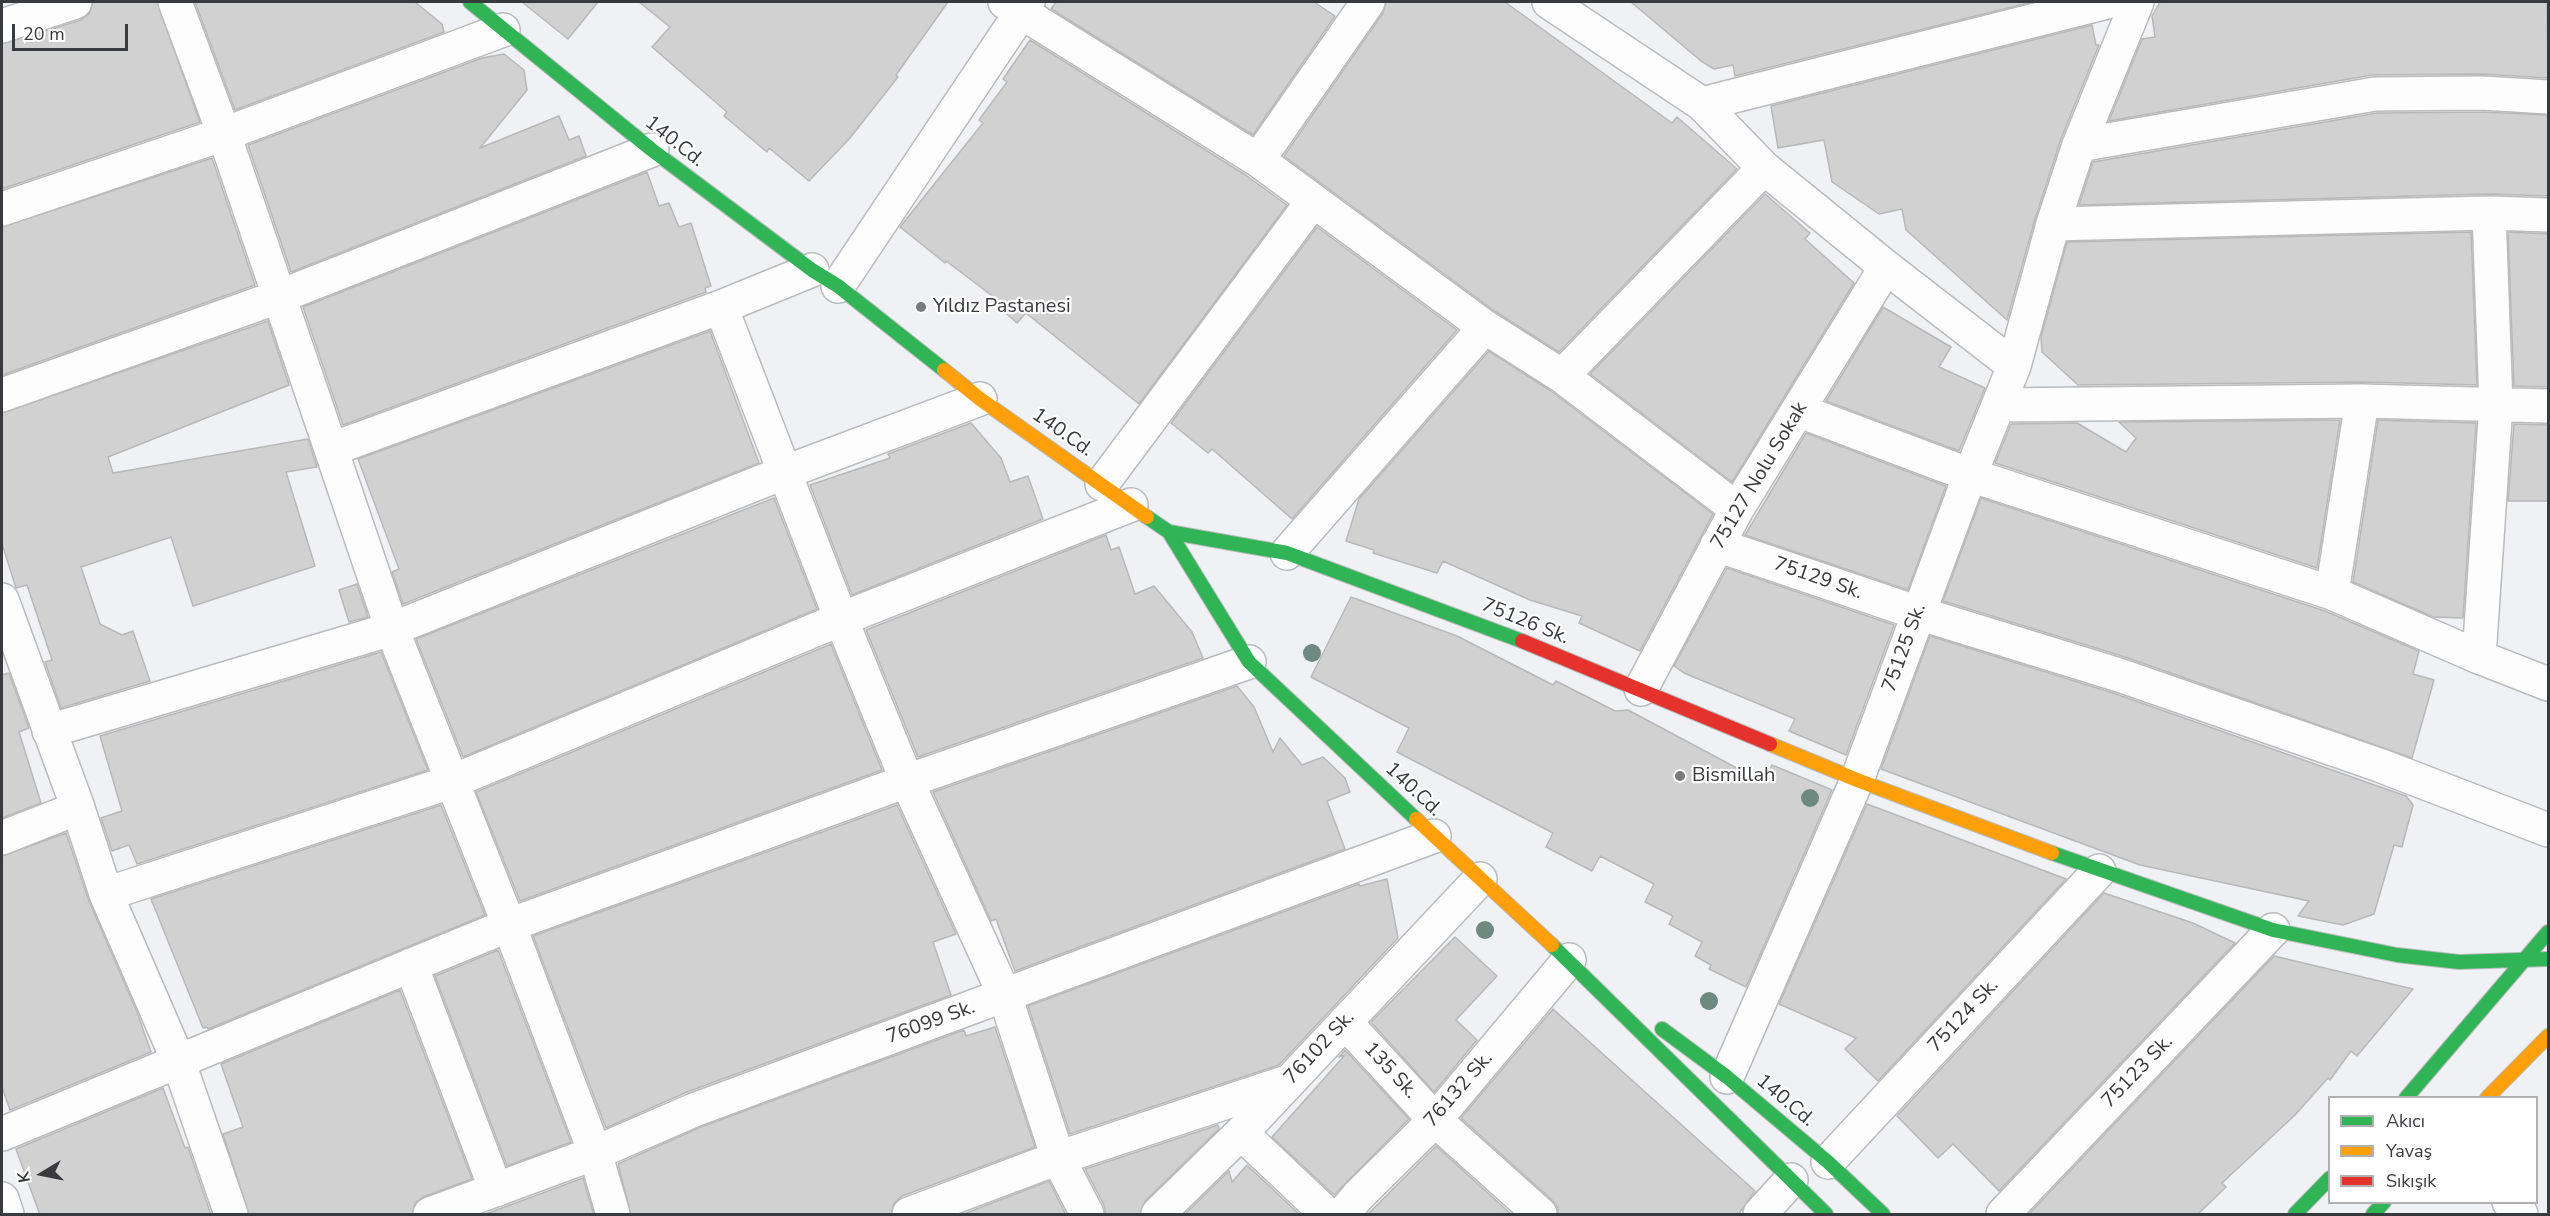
<!DOCTYPE html>
<html>
<head>
<meta charset="utf-8">
<style>
  body { margin:0 }
  #map { position:relative; width:2550px; height:1216px; overflow:hidden; background:#eff1f4; font-family:"Nunito Sans",sans-serif }
  canvas { display:block }
  .frame { position:absolute; inset:0; border:3px solid #393a3d; pointer-events:none }
  .legend { position:absolute; left:2328px; top:1096px; width:210px; height:108px; box-sizing:border-box; background:#fff; border:2px solid #b0b0b1; margin:0; padding:8px 10px; list-style:none; font-size:18px; color:#393a3d }
  .legend li { display:flex; align-items:center; gap:12px; height:30px }
  .legend b { width:30px; border:2px solid #b0b0b1 }
  .north { position:absolute; left:12px; top:1144px; width:60px; height:60px; -webkit-text-stroke:4px #fff; paint-order:stroke; rotate:260deg; font-size:16px; font-weight:700; line-height:24px; text-align:center; color:#393a3d }
  .north::after { content:''; display:block; margin:auto; width:21px; height:27px; background:#393a3d; clip-path:polygon(50% 0,100% 100%,50% 72%,0 100%) }
  .scale { position:absolute; left:12px; top:24px; width:116px; height:27px; box-sizing:border-box; border:3px solid #393a3d; border-top:0; padding-left:8px; font-size:18px; line-height:21px; white-space:nowrap; color:#393a3d; -webkit-text-stroke:4px #fff; paint-order:stroke }
</style>
</head>
<body>
<div id="map">
<canvas width="2550" height="1216"></canvas>
<div class="frame"></div>
<ul class="legend">
<li><b style="height:8px;background:#30b455"></b>Akıcı</li>
<li><b style="height:8px;background:#ff9f0a"></b>Yavaş</li>
<li><b style="height:8px;background:#e5322d"></b>Sıkışık</li>
</ul>
<div class="north">K</div>
<div class="scale">20 m</div>
</div>
<script>
const ctx = document.querySelector('canvas').getContext('2d');
ctx.lineJoin = 'round';
function paint(path, color) {
  ctx.fillStyle = color;
  ctx.fill(path, 'evenodd');
}
function poly(rows) {
  const path = new Path2D();
  for (const r of rows) {
    path.moveTo(r[0], r[1]);
    for (let i = 2; i < r.length; i += 2) path.lineTo(r[i], r[i + 1]);
  }
  return path;
}
function stroke(path, color, width, dash) {
  ctx.strokeStyle = color;
  ctx.lineWidth = width;
  ctx.lineCap = dash ? 'butt' : 'round';
  ctx.setLineDash(dash || []);
  ctx.stroke(path);
}
function drawText(font, color, halo, rows, align = 'center') {
  ctx.font = font + ' "Nunito Sans",sans-serif';
  ctx.lineWidth = 4.5;
  ctx.setLineDash([]);
  ctx.textBaseline = 'middle';
  ctx.strokeStyle = halo;
  ctx.fillStyle = color;
  for (const [text, x, y, turn = 0] of rows) {
    ctx.save();
    ctx.translate(x, y);
    ctx.rotate((+turn || 0) * Math.PI / 180);
    ctx.textAlign = isNaN(turn) ? turn : align;
    if (halo) ctx.strokeText(text, 0, 0);
    ctx.fillText(text, 0, 0);
    ctx.restore();
  }
}
const building = poly([
  [93,2,157,2,200,122,2,189,2,44,81,20,89,14,93,2],
  [195,2,415,2,442,24,444,32,235,110,195,2],
  [522,2,598,2,568,39,522,2],
  [639,2,948,2,896,75,898,77,850,138,809,181,769,148,767,152,724,116,727,112,652,47,670,27,639,2],
  [1056,2,1314,2,1335,16,1253,135,1051,9,1056,2],
  [1386,2,1505,2,1672,123,1677,117,1737,169,1559,352,1496,312,1284,156,1383,13,1386,2],
  [1631,2,2032,2,1735,76,1733,65,1714,69,1701,61,1631,2],
  [2160,2,2547,2,2548,78,2482,74,2372,75,2109,121,2142,39,2155,37,2152,16,2160,2],
  [2092,25,2096,45,2099,45,2061,139,2035,219,2007,320,1906,230,1902,209,1879,214,1832,182,1824,140,1778,148,1771,106,2092,25],
  [1030,40,1247,176,1287,205,1139,404,1026,313,1017,323,992,301,995,298,946,261,945,263,900,227,983,123,979,120,1007,82,1003,79,1030,40],
  [504,54,524,70,527,90,480,148,559,116,569,140,579,136,586,156,291,272,248,145,482,58,504,54],
  [2482,112,2548,115,2548,196,2489,194,2079,205,2093,162,2377,113,2482,112],
  [212,158,255,285,2,375,2,227,212,158],
  [647,172,659,206,669,203,679,227,691,223,711,286,705,288,706,292,343,425,303,307,647,172],
  [1765,194,1810,233,1805,239,1854,283,1732,482,1590,374,1765,194],
  [1317,227,1457,330,1292,519,1212,449,1208,453,1171,423,1317,227],
  [2471,232,2477,385,2362,382,2078,385,2042,352,2041,337,2067,242,2471,232],
  [2508,232,2548,234,2548,387,2514,386,2508,232],
  [1883,307,1951,347,1939,367,1985,388,1959,451,1826,401,1883,307],
  [268,321,289,385,108,457,113,473,308,439,317,467,286,472,315,566,193,606,171,537,81,567,100,624,122,635,133,631,150,681,61,708,45,662,52,660,27,585,16,588,2,544,2,413,268,321],
  [710,331,759,463,403,604,392,572,399,569,358,459,710,331],
  [1489,351,1551,391,1713,514,1640,651,1579,623,1582,616,1530,600,1443,561,1437,573,1373,553,1374,550,1346,541,1359,499,1489,351],
  [2340,420,2317,568,1995,463,2011,424,2077,423,2126,452,2136,438,2119,422,2340,420],
  [2378,420,2476,423,2463,618,2433,617,2353,582,2378,420],
  [971,423,1001,458,1010,482,1028,476,1043,519,852,595,810,485,890,458,888,454,971,423],
  [2514,424,2548,425,2548,501,2508,501,2514,424],
  [1806,433,1946,486,1908,590,1745,535,1806,433],
  [774,498,817,609,463,757,416,639,774,498],
  [1981,498,2325,611,2419,651,2413,674,2434,680,2412,758,2125,657,1943,601,1981,498],
  [1106,535,1111,550,1119,547,1135,594,1154,586,1192,632,1203,658,918,757,866,630,1106,535],
  [1727,568,1894,625,1846,755,1789,731,1795,719,1684,673,1674,666,1727,568],
  [357,584,368,617,349,622,339,590,357,584],
  [1351,597,1457,636,1553,685,1556,681,1615,711,1628,710,1763,782,1772,765,1832,790,1746,987,1709,969,1711,965,1695,956,1702,942,1669,924,1673,916,1645,902,1654,884,1600,856,1592,871,1546,847,1553,833,1397,752,1409,728,1311,677,1351,597],
  [1930,636,2113,693,2406,796,2413,805,2402,847,2394,845,2374,914,2343,925,2298,916,2309,901,2140,865,1881,769,1930,636],
  [831,644,882,770,520,901,476,792,831,644],
  [381,652,428,770,137,864,129,845,112,851,101,818,122,811,100,736,381,652],
  [9,673,29,728,19,732,41,803,2,818,2,675,9,673],
  [1237,686,1254,707,1273,752,1280,738,1302,765,1323,757,1345,778,1350,792,1327,801,1345,849,1015,971,996,919,991,921,933,792,1237,686],
  [1867,804,2066,879,1878,1081,1845,1049,1856,1038,1779,1004,1867,804],
  [441,805,485,915,208,1029,207,1027,203,1028,151,899,441,805],
  [897,805,956,934,933,942,951,995,687,1092,606,1128,533,936,897,805],
  [66,833,89,901,137,1012,151,1052,10,1110,2,1087,2,856,66,833],
  [1387,879,1398,938,1279,1065,1070,1134,1028,1006,1359,884,1360,886,1387,879],
  [2104,893,2193,923,2235,943,1999,1191,1953,1144,1938,1158,1897,1116,2104,893],
  [1455,937,1497,976,1456,1020,1477,1040,1434,1092,1371,1022,1455,937],
  [498,950,571,1142,507,1166,435,976,498,950],
  [2274,956,2413,989,2357,1056,2351,1051,2330,1080,2328,1078,2295,1115,2222,1183,2226,1187,2197,1215,2028,1215,2274,956],
  [400,990,472,1179,423,1197,415,1203,412,1215,249,1215,223,1134,243,1127,221,1064,400,990],
  [1553,1009,1755,1191,1738,1215,1558,1215,1558,1208,1552,1200,1461,1118,1553,1009],
  [995,1027,1035,1147,902,1196,894,1203,891,1215,631,1215,618,1164,701,1127,964,1030,966,1036,995,1027],
  [1345,1050,1409,1119,1334,1195,1272,1137,1345,1055,1339,1057,1345,1050],
  [163,1088,185,1148,188,1147,211,1215,40,1215,16,1149,163,1088],
  [1218,1125,1219,1129,1145,1201,1140,1215,1106,1215,1104,1205,1085,1169,1218,1125],
  [1436,1146,1512,1215,1367,1215,1436,1146],
  [1247,1165,1300,1215,1184,1215,1229,1171,1232,1182,1247,1165],
  [583,1178,594,1215,483,1215,502,1208,583,1178],
  [1049,1181,1066,1215,961,1215,1049,1181]
]);
paint(building, '#d1d1d1');
stroke(building, '#b9b8b9', 1.5);
const street = poly([
  [175,2,224,134,392,629,509,925,595,1153,613,1214],
  [1005,2,1258,160,1485,327,1562,376,1737,509],
  [1549,2,1702,104,1764,168,1886,267,2014,366,1970,475,1857,780,1727,1077],
  [2,26,75,2],
  [1702,104,2107,2],
  [2079,145,2375,94,2482,93,2548,97],
  [1258,160,1368,2],
  [2,209,224,134,503,30],
  [2053,224,2489,213,2548,215],
  [838,286,1028,2],
  [721,307,841,619,907,781,1005,996,1058,1158,1087,1214],
  [2014,366,2053,224,2079,145,2137,2],
  [1562,376,1764,168],
  [2,395,278,297,652,150],
  [2000,405,2362,401,2548,406],
  [1800,411,1970,475,2332,593,2479,657,2548,684],
  [332,449,721,307,812,270],
  [1102,484,1313,201],
  [1717,545,1918,613,2119,675,2379,765,2548,830],
  [1287,553,1485,327],
  [2332,593,2362,401],
  [2,600,78,808,106,894,178,1060,231,1214],
  [2479,657,2496,405,2489,213],
  [1641,689,1737,509,1886,267],
  [49,731,392,629,783,473,980,399],
  [2,838,78,808],
  [106,894,451,782,841,619,1131,505],
  [411,965,496,1190],
  [1345,1022,1435,1120,1540,1214],
  [1241,1133,1327,1214],
  [2,1134,509,925,907,781,1249,662],
  [1828,1162,2099,871],
  [2,1199,7,1214],
  [2509,1202,2521,1214],
  [430,1214,595,1153,694,1110,1434,836],
  [909,1214,1058,1158,1284,1083],
  [1158,1214,1241,1133,1480,879],
  [1343,1214,1358,1196,1435,1120,1569,960],
  [1760,1214,1791,1180],
  [2003,1214,2273,930]
]);
const fast = poly([
  [470,2,652,150,812,270,838,286,944,370],
  [1147,517,1169,532,1249,662,1416,819],
  [1169,532,1287,553,1522,641],
  [2052,853,2273,930,2397,955,2459,962,2548,959],
  [1552,945,1826,1214],
  [1662,1029,1727,1077,1828,1162,1883,1214],
  [2406,1098,2548,932],
  [2295,1214,2330,1178],
  [2373,1214,2384,1202]
]);
const slow = poly([
  [944,370,980,399,1147,517],
  [1770,744,1857,780,2052,853],
  [1416,819,1552,945],
  [2487,1098,2548,1036]
]);
const jam = poly([
  [1522,641,1770,744]
]);
stroke(street, '#b9bbbd', 36);
stroke(fast, '#b9bbbd', 16);
stroke(slow, '#b9bbbd', 16);
stroke(jam, '#b9bbbd', 16);
stroke(street, '#fdfdfd', 33);
stroke(fast, '#30b455', 14);
stroke(slow, '#ff9f0a', 14);
stroke(jam, '#e5322d', 14);
ctx.fillStyle = '#6e897f';
for (const [x, y] of [
  [1312,653],
  [1810,798],
  [1485,930],
  [1709,1001]
]) {
  ctx.beginPath();
  ctx.arc(x, y, 9, 0, 2 * Math.PI);
  ctx.fill();
}
for (const [x, y, r, color] of [
  [921,307,6,"#797a7d"],
  [1680,776,6,"#797a7d"]
]) {
  const dot = new Path2D();
  dot.arc(x, y, r, 0, 2 * Math.PI);
  ctx.fillStyle = color;
  ctx.fill(dot);
  stroke(dot, '#fff', 2);
}
drawText('20px', '#393a3d', '#fff', [
  ["140.Cd.",674,142,38],
  ["140.Cd.",1062,433,35],
  ["75127 Nolu Sokak",1760,476,-59],
  ["75129 Sk.",1818,579,19],
  ["75126 Sk.",1525,622,22],
  ["75125 Sk.",1905,648,-70],
  ["140.Cd.",1413,790,43],
  ["75124 Sk.",1964,1016,-47],
  ["76099 Sk.",931,1023,-20],
  ["76102 Sk.",1320,1048,-47],
  ["135 Sk.",1390,1071,47],
  ["75123 Sk.",2138,1072,-46],
  ["76132 Sk.",1459,1090,-49],
  ["140.Cd.",1785,1101,40]
]);
drawText('20px', '#393a3d', '#fff', [
  ["Yıldız Pastanesi",933,307],
  ["Bismillah",1692,776]
], 'left');
</script>
</body>
</html>
